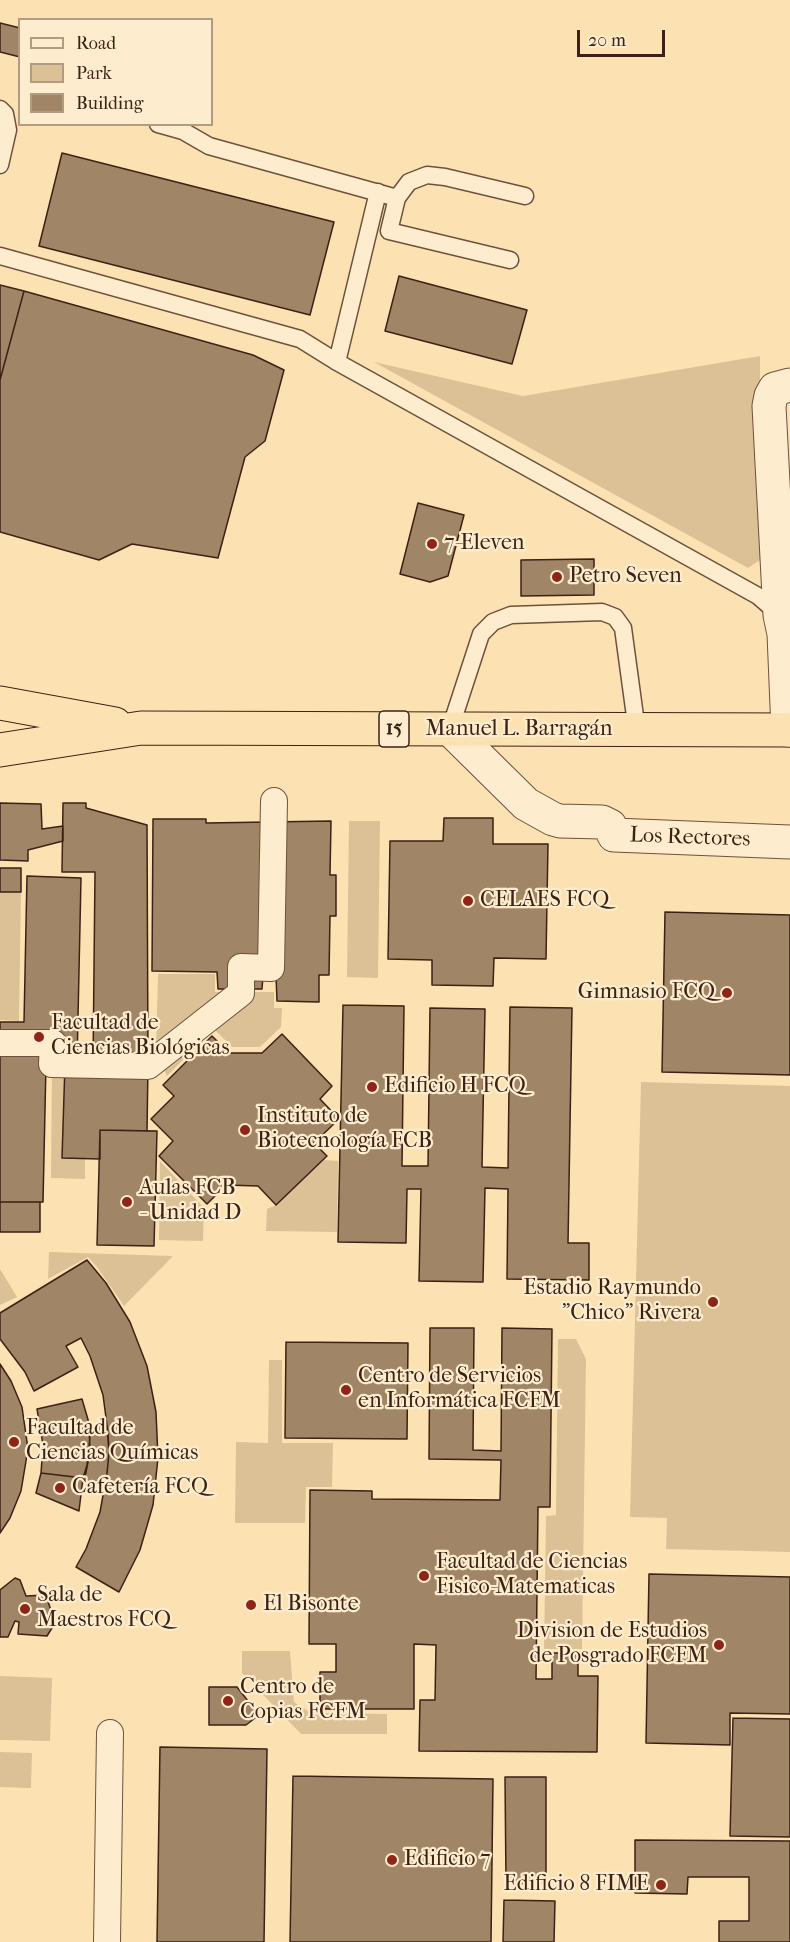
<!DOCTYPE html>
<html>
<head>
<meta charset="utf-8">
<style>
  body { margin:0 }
  #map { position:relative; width:790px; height:1942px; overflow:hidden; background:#fce2b2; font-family:"IM FELL French Canon",serif }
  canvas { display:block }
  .legend { position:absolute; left:18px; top:18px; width:195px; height:108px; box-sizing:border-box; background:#fdeccd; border:2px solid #b09b83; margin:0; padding:8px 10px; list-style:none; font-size:18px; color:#3d2115 }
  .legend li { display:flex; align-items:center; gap:12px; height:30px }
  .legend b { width:30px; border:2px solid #b09b83 }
  .scale { position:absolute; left:577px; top:30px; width:88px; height:27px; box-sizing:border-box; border:3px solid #3d2115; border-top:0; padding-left:8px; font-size:18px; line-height:21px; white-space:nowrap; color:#3d2115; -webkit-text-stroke:4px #fdeccd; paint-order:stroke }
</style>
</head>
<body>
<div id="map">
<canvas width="790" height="1942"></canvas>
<ul class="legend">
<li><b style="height:8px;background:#fdeccd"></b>Road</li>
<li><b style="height:16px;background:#dcc197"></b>Park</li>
<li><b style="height:16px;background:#a08567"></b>Building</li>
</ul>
<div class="scale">20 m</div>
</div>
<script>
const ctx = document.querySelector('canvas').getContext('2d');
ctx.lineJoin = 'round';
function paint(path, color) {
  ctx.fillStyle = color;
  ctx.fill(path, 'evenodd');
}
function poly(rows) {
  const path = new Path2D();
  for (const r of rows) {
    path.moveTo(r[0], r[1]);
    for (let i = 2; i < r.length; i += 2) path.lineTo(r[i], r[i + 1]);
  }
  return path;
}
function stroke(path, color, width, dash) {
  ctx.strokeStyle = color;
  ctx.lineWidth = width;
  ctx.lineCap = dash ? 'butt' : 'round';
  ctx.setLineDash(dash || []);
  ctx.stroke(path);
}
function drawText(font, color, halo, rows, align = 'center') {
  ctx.font = font + ' "IM FELL French Canon",serif';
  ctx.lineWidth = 4.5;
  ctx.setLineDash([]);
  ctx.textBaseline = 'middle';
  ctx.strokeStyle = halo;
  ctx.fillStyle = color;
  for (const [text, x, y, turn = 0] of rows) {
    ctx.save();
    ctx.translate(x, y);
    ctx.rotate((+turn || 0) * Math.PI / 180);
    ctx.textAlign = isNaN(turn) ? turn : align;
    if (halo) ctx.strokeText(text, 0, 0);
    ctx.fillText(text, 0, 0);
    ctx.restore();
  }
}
paint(poly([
  [760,356,760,560,748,568,374,362,523,396],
  [349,821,380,821,378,978,347,977],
  [0,892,21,892,19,1021,0,1020],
  [158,974,215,974,215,992,274,992,274,1008,282,1008,281,1027,260,1047,232,1047,214,1029,167,1076,156,1052],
  [52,1064,65,1064,62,1158,85,1158,85,1179,51,1178],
  [641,1082,790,1086,790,1552,666,1549,667,1518,630,1517],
  [324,1160,338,1161,337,1232,266,1231,267,1209,276,1205],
  [160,1161,204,1208,203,1241,159,1240],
  [49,1252,173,1256,124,1306,97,1267,88,1257,48,1279],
  [0,1269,17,1297,0,1305],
  [558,1339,576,1339,586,1359,582,1649,544,1649,546,1516,556,1515],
  [269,1360,282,1360,282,1443,333,1443,332,1487,306,1487,305,1523,235,1523,236,1442,268,1443],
  [242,1651,290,1651,294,1702,311,1713,387,1714,387,1734,301,1734,242,1673],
  [0,1676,52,1678,50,1741,0,1740],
  [0,1752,32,1753,31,1788,0,1787]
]), '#dcc197');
const building = poly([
  [0,23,20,28,20,57,0,52,0,23],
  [62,153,334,222,310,315,39,246,62,153],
  [399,276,527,310,512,364,385,331,399,276],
  [0,285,24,291,0,380,0,285],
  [24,291,253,355,284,370,265,441,245,457,218,558,132,544,99,560,0,532,0,380,24,291],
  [418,503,464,515,448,576,430,582,400,574,418,503],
  [594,559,594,595,521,596,521,560,594,559],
  [0,803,41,804,42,829,63,826,63,841,28,850,28,861,0,860,0,803],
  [63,803,86,803,86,808,147,825,148,1066,93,1065,95,872,62,872,63,803],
  [444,818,493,818,493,844,548,844,546,959,494,958,493,986,432,985,432,960,388,959,390,841,443,841,444,818],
  [153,819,206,819,206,823,331,821,330,875,336,875,336,916,330,916,329,975,319,975,319,1002,277,1001,276,976,263,976,262,989,218,989,217,972,152,971,153,819],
  [0,868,21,868,21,892,0,892,0,868],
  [27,876,81,878,77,1064,46,1064,43,1202,0,1202,0,1022,24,1022,27,876],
  [665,912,790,915,790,1075,662,1072,665,912],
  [343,1005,404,1006,402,1166,428,1166,430,1008,485,1009,482,1167,508,1168,510,1007,572,1008,568,1243,589,1243,589,1280,507,1279,508,1189,485,1188,483,1282,419,1281,421,1189,407,1189,406,1243,338,1242,343,1005],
  [282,1034,332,1086,320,1099,339,1119,314,1143,327,1156,276,1205,258,1186,226,1185,207,1204,159,1156,173,1141,151,1119,174,1096,163,1085,212,1036,229,1053,262,1053,282,1034],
  [65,1064,148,1066,147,1131,100,1130,100,1159,62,1158,65,1064],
  [100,1130,157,1131,154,1246,97,1245,100,1130],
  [0,1202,40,1202,40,1232,0,1232,0,1202],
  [87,1260,106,1283,130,1322,147,1366,156,1412,158,1458,153,1505,140,1550,119,1592,76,1567,86,1549,100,1512,107,1473,109,1453,108,1433,103,1395,90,1356,81,1338,66,1346,78,1367,34,1391,25,1372,0,1339,0,1313,87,1260],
  [430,1328,474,1328,473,1450,501,1451,502,1328,552,1329,550,1507,538,1507,536,1679,552,1679,552,1653,578,1653,578,1676,598,1676,597,1752,419,1751,420,1700,435,1700,436,1645,414,1644,414,1709,320,1709,320,1672,336,1672,336,1644,309,1644,310,1490,372,1491,372,1499,500,1500,501,1460,429,1459,430,1328],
  [286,1342,408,1343,407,1439,285,1438,286,1342],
  [0,1364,11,1381,22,1407,28,1449,21,1491,10,1518,0,1533,0,1364],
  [82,1399,89,1423,90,1437,87,1465,83,1478,41,1473,43,1445,37,1409,82,1399],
  [89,1426,107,1426,109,1453,106,1483,84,1483,90,1451,89,1426],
  [41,1473,83,1478,79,1511,36,1493,41,1473],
  [649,1574,790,1577,790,1714,730,1713,730,1745,646,1743,649,1574],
  [15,1578,20,1580,26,1596,46,1595,55,1623,47,1636,18,1634,19,1622,15,1621,8,1637,0,1637,0,1590,15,1578],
  [209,1687,237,1687,259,1715,246,1725,209,1725,209,1687],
  [733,1718,790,1719,790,1837,730,1836,733,1718],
  [160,1747,267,1749,264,1942,157,1942,160,1747],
  [293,1776,493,1779,491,1942,290,1942,293,1776],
  [505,1777,546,1777,546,1883,506,1884,505,1777],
  [635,1840,790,1841,790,1942,719,1942,719,1921,749,1921,749,1877,688,1877,687,1894,635,1893,635,1840],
  [504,1900,555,1901,554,1942,503,1942,504,1900]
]);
paint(building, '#a08567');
stroke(building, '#3d2115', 1.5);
const service = poly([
  [0,109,5,114,8,130,0,165],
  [158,124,183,131,209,146,397,198],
  [0,256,300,339,337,362,758,596,780,615],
  [510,260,389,231,397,198,409,182,427,175,445,177,525,196],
  [337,362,378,192],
  [450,729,481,634,493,622,511,615,602,612,615,617,623,628,637,731]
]);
const pedestrian = poly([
  [0,1043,53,1043,52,1064,148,1066,241,993,241,967,271,968,274,801],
  [107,1942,110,1733]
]);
const minor = poly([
  [450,729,526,804,553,819,560,821,602,822,610,826,614,835,790,842],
  [788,730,784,634,780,615,769,406,771,396,775,389,790,385]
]);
const trunk = poly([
  [0,703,115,724],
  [0,750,141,728,790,730]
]);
stroke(service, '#6d513c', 19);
stroke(pedestrian, '#6d513c', 28);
stroke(minor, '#6d513c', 35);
stroke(trunk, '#3d2115', 35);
stroke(service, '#fdeccd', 16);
stroke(pedestrian, '#fdeccd', 26);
stroke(minor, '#fdeccd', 33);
stroke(trunk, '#fce2b2', 33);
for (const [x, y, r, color] of [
  [432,544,6,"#8f2418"],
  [557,577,6,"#8f2418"],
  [468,901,6,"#8f2418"],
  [727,993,6,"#8f2418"],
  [39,1037,6,"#8f2418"],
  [372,1087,6,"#8f2418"],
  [245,1130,6,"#8f2418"],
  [127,1202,6,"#8f2418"],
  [713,1302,6,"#8f2418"],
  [346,1390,6,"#8f2418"],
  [14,1442,6,"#8f2418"],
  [60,1488,6,"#8f2418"],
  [424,1576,6,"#8f2418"],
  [251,1605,6,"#8f2418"],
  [25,1609,6,"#8f2418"],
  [719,1645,6,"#8f2418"],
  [228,1701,6,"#8f2418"],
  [392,1860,6,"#8f2418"],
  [661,1885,6,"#8f2418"]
]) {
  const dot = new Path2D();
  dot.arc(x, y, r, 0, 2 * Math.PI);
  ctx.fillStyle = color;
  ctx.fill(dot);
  stroke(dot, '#fdeccd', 2);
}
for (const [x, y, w] of [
  [394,729,30]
]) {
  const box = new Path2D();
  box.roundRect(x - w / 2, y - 18, w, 36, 4.5);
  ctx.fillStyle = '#fdeccd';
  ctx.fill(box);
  stroke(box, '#3d2115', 1.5);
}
drawText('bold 21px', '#3d2115', null, [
  ["15",394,729]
]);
drawText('22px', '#3d2115', '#fdeccd', [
  ["7-Eleven",444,544],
  ["Petro Seven",569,577],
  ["CELAES FCQ",480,901],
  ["Gimnasio FCQ",715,993,"right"],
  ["Facultad de",51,1024],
  ["Ciencias Biológicas",51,1049],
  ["Edificio H FCQ",384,1087],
  ["Instituto de",257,1117],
  ["Biotecnología FCB",257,1142],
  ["Aulas FCB",139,1189],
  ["- Unidad D",139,1214],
  ["Estadio Raymundo",701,1289,"right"],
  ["\"Chico\" Rivera",701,1314,"right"],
  ["Centro de Servicios",358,1377],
  ["en Informática FCFM",358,1402],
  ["Facultad de",26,1429],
  ["Ciencias Químicas",26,1454],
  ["Cafetería FCQ",72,1488],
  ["Facultad de Ciencias",436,1563],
  ["Fisico-Matematicas",436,1588],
  ["Sala de",37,1596],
  ["Maestros FCQ",37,1621],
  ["El Bisonte",263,1605],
  ["Division de Estudios",707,1632,"right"],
  ["de Posgrado FCFM",707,1657,"right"],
  ["Centro de",240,1688],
  ["Copias FCFM",240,1713],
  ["Edificio 7",404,1860],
  ["Edificio 8 FIME",649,1885,"right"]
], 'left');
drawText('22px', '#3d2115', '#fdeccd', [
  ["Manuel L. Barragán",519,730],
  ["Los Rectores",690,838,2]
]);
</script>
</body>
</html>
